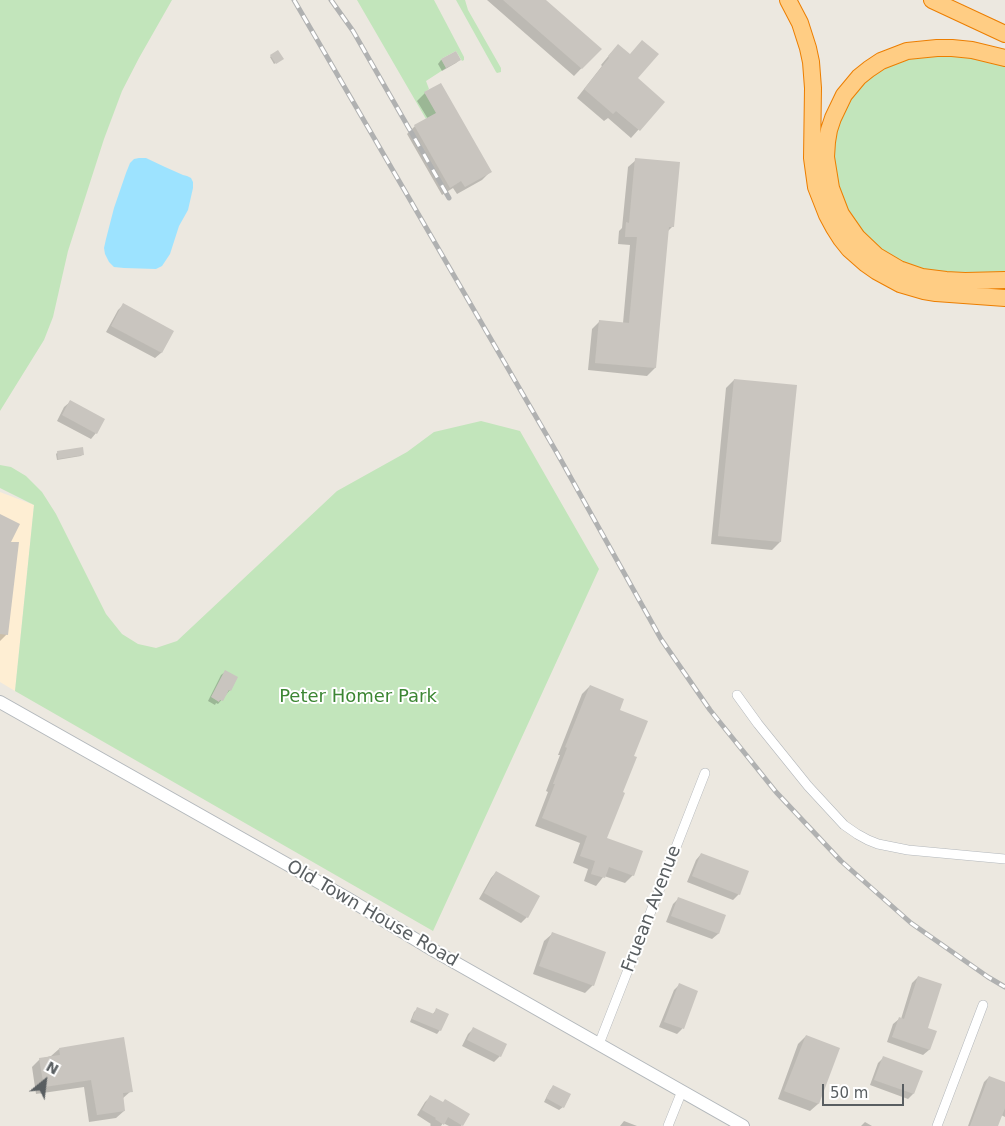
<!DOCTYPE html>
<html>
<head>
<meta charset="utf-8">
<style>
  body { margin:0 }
  #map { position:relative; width:1005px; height:1126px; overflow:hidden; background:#ece8e0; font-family:"DejaVu Sans",sans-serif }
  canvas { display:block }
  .north { position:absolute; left:20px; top:1056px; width:50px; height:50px; -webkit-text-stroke:4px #fff; paint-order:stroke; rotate:29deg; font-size:14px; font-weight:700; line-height:20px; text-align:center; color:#595e61 }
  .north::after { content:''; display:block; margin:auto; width:18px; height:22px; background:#595e61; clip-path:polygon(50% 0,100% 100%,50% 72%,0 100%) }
  .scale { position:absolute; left:822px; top:1084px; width:82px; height:22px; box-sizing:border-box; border:2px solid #595e61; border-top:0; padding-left:6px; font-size:15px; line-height:18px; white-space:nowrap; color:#595e61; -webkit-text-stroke:4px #fff; paint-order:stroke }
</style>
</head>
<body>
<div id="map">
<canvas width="1005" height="1126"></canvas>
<div class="north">N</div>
<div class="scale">50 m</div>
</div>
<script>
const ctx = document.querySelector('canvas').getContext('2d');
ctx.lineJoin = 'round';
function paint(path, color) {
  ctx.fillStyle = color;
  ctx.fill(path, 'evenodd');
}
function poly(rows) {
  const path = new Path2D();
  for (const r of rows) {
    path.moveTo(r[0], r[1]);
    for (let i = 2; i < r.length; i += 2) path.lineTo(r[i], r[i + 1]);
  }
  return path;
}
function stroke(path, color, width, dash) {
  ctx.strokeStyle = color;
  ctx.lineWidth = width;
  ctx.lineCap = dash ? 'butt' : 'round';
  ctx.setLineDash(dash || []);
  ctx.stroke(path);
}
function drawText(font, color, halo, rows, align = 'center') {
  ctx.font = font + ' "DejaVu Sans",sans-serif';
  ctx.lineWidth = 4;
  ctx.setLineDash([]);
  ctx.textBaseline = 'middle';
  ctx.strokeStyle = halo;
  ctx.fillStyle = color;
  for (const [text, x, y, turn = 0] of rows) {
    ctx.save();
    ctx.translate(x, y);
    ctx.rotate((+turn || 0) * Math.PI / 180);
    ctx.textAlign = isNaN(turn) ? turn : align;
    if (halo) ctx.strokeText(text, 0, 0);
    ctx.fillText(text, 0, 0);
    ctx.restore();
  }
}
paint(poly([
  [0,492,34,505,15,691,0,682]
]), '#feeed3');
paint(poly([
  [0,0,172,0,139,58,122,91,104,139,68,251,53,317,44,340,0,411],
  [357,0,434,0,464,57,464,60,462,61,456,51,441,59,446,68,426,81,429,89,425,92,437,113,426,119],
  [456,0,465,0,468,10,501,68,501,72,497,73,496,72],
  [951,54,1005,65,1005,273,964,276,921,270,889,257,868,240,850,218,839,191,833,163,835,133,847,103,865,82,888,64,913,56],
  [481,421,520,431,599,569,433,931,15,691,34,505,0,488,0,465,11,467,26,476,42,492,56,514,106,614,122,634,138,644,156,648,177,641,337,491,407,452,434,432]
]), '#c2e5bb');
paint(poly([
  [139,158,146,158,165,167,183,175,187,176,191,178,193,182,193,188,188,210,179,226,170,254,162,266,156,269,124,268,114,267,109,262,105,254,104,248,106,239,114,208,126,173,130,163,134,159]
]), '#9de3ff');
paint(poly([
  [487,0,544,0,600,49,574,76],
  [455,53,459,60,456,63,442,71,438,64,441,60],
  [611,53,636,79,663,102,631,138,608,118,604,121,577,98,602,66,601,65],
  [271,56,281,60,274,64,270,57],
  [425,93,490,172,482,180,457,194,453,188,442,195,407,134,415,126,428,119,417,101],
  [636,160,673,226,667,232,655,368,647,376,588,370,592,329,600,321,623,323,630,245,618,244,619,231,622,228,628,167],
  [123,305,172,332,161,353,155,358,106,332,118,310],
  [734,380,780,542,772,550,711,544,726,388],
  [70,402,96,433,91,439,57,421,64,407],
  [58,452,83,454,81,456,57,460,56,454],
  [0,516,9,543,7,634,0,641],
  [225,672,230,690,218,704,216,703,215,705,208,701,221,675],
  [590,686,618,711,633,757,606,839,633,875,625,883,604,876,596,886,584,881,588,869,573,863,580,843,535,826,548,792,546,791,560,755,558,755,582,694],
  [701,854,739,894,733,900,687,882,696,860],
  [496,872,527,917,521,923,479,899,491,878],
  [679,898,725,916,718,934,712,939,666,922,673,904],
  [552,934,593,985,585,993,533,974,544,941],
  [918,977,926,1028,935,1032,929,1050,923,1055,887,1042,893,1024,899,1019,901,1019,912,983],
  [679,985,697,992,682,1029,677,1034,659,1027,674,990],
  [418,1008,432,1015,436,1010,440,1030,437,1034,410,1022,414,1012],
  [474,1028,500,1056,494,1062,462,1046,468,1034],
  [806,1036,838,1049,818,1104,810,1111,778,1099,798,1044],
  [59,1049,131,1091,122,1099,124,1111,116,1118,89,1122,84,1087,36,1094,32,1067,40,1059,51,1056],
  [883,1058,921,1072,913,1094,908,1099,870,1085,878,1063],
  [989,1077,1005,1083,1005,1117,1001,1115,997,1126,968,1126,984,1082],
  [554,1086,563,1107,559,1110,544,1102,550,1090],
  [430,1097,462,1125,461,1126,449,1126,443,1123,441,1126,431,1126,430,1125,431,1124,417,1115,425,1102],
  [624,1121,637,1126,620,1126],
  [865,1122,872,1126,861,1126]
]), '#0003');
paint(poly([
  [503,0,546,0,602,49,582,69],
  [642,40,659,54,638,78,665,102,640,131,616,111,613,114,584,89,609,58,608,56,618,44,630,54],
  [278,50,284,59,276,64,270,55],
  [456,51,461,60,446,68,441,59],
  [441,83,492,172,465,187,461,181,450,188,414,125,436,113,424,92],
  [635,158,680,162,674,227,669,227,656,368,595,363,599,320,629,323,637,237,625,237,626,222,629,223],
  [123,303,174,331,162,353,111,326],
  [734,379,797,385,781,542,718,536],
  [70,400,105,419,97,434,62,415],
  [83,447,84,455,58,459,57,451],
  [0,514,20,524,11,542,19,542,8,635,0,634],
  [225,670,238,677,231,691,229,690,223,701,220,700,219,702,211,697],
  [590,685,624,699,620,710,648,721,634,756,637,757,623,792,625,793,607,838,643,851,634,876,609,867,605,878,591,874,595,861,580,856,587,836,542,818,555,784,553,784,567,748,565,747],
  [701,853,749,871,740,895,692,876],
  [496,871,540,896,528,918,484,893],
  [678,897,726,915,719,934,671,916],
  [552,932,606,952,594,986,539,966],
  [918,976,942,984,928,1028,937,1031,930,1050,892,1037,899,1017,904,1019],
  [679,983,698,991,684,1029,664,1022],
  [417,1007,434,1014,436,1008,449,1014,441,1031,412,1019],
  [473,1027,507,1044,501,1057,467,1040],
  [806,1035,840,1048,819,1104,784,1091],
  [124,1037,133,1092,123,1093,125,1111,97,1115,91,1080,44,1087,39,1058,60,1055,59,1048],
  [883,1056,923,1071,914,1094,874,1080],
  [989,1076,1005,1082,1005,1108,998,1126,970,1126],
  [553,1085,571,1094,564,1108,546,1098],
  [430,1095,443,1102,445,1099,470,1114,463,1126,448,1117,444,1125,435,1119,436,1118,422,1110]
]), '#c9c5bf');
const minor = poly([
  [737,695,758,724,808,786,844,825,857,834,868,840,878,844,908,850,1005,859],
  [599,1044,705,773],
  [668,1126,682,1091],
  [937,1126,983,1005]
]);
const secondary = poly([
  [0,702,345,897,433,950,743,1126]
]);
const motorway = poly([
  [788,0,800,23,808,48,811,62,813,88,812,158,816,187,827,215,834,228,841,239,849,249,866,264,876,271,900,284,924,291,936,293,1005,298],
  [932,0,1005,34],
  [1005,58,972,50,952,48,937,48,907,51,881,61,869,69,859,77,844,95,833,118,829,130,827,142,826,157,831,188,841,214,857,237,877,256,899,269,922,277,946,280,965,281,1005,280]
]);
stroke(minor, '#b3b7bb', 10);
stroke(secondary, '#b2b7bb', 14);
stroke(motorway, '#ec7e00', 18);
stroke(minor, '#fff', 9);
stroke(secondary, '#fff', 12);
stroke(motorway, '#ffcd84', 16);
const rail = poly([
  [294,0,557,453,661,639,710,710,776,792,841,861,911,923,988,977,1005,987],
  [331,0,353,31,449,198]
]);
stroke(rail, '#b0b1b1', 5);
stroke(rail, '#fff', 3, [9]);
drawText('18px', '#3c8633', '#fff', [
  ["Peter Homer Park",358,697]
]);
drawText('18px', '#595e61', '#fff', [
  ["Fruean Avenue",652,909,-69],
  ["Old Town House Road",372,914,30]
]);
</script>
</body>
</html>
